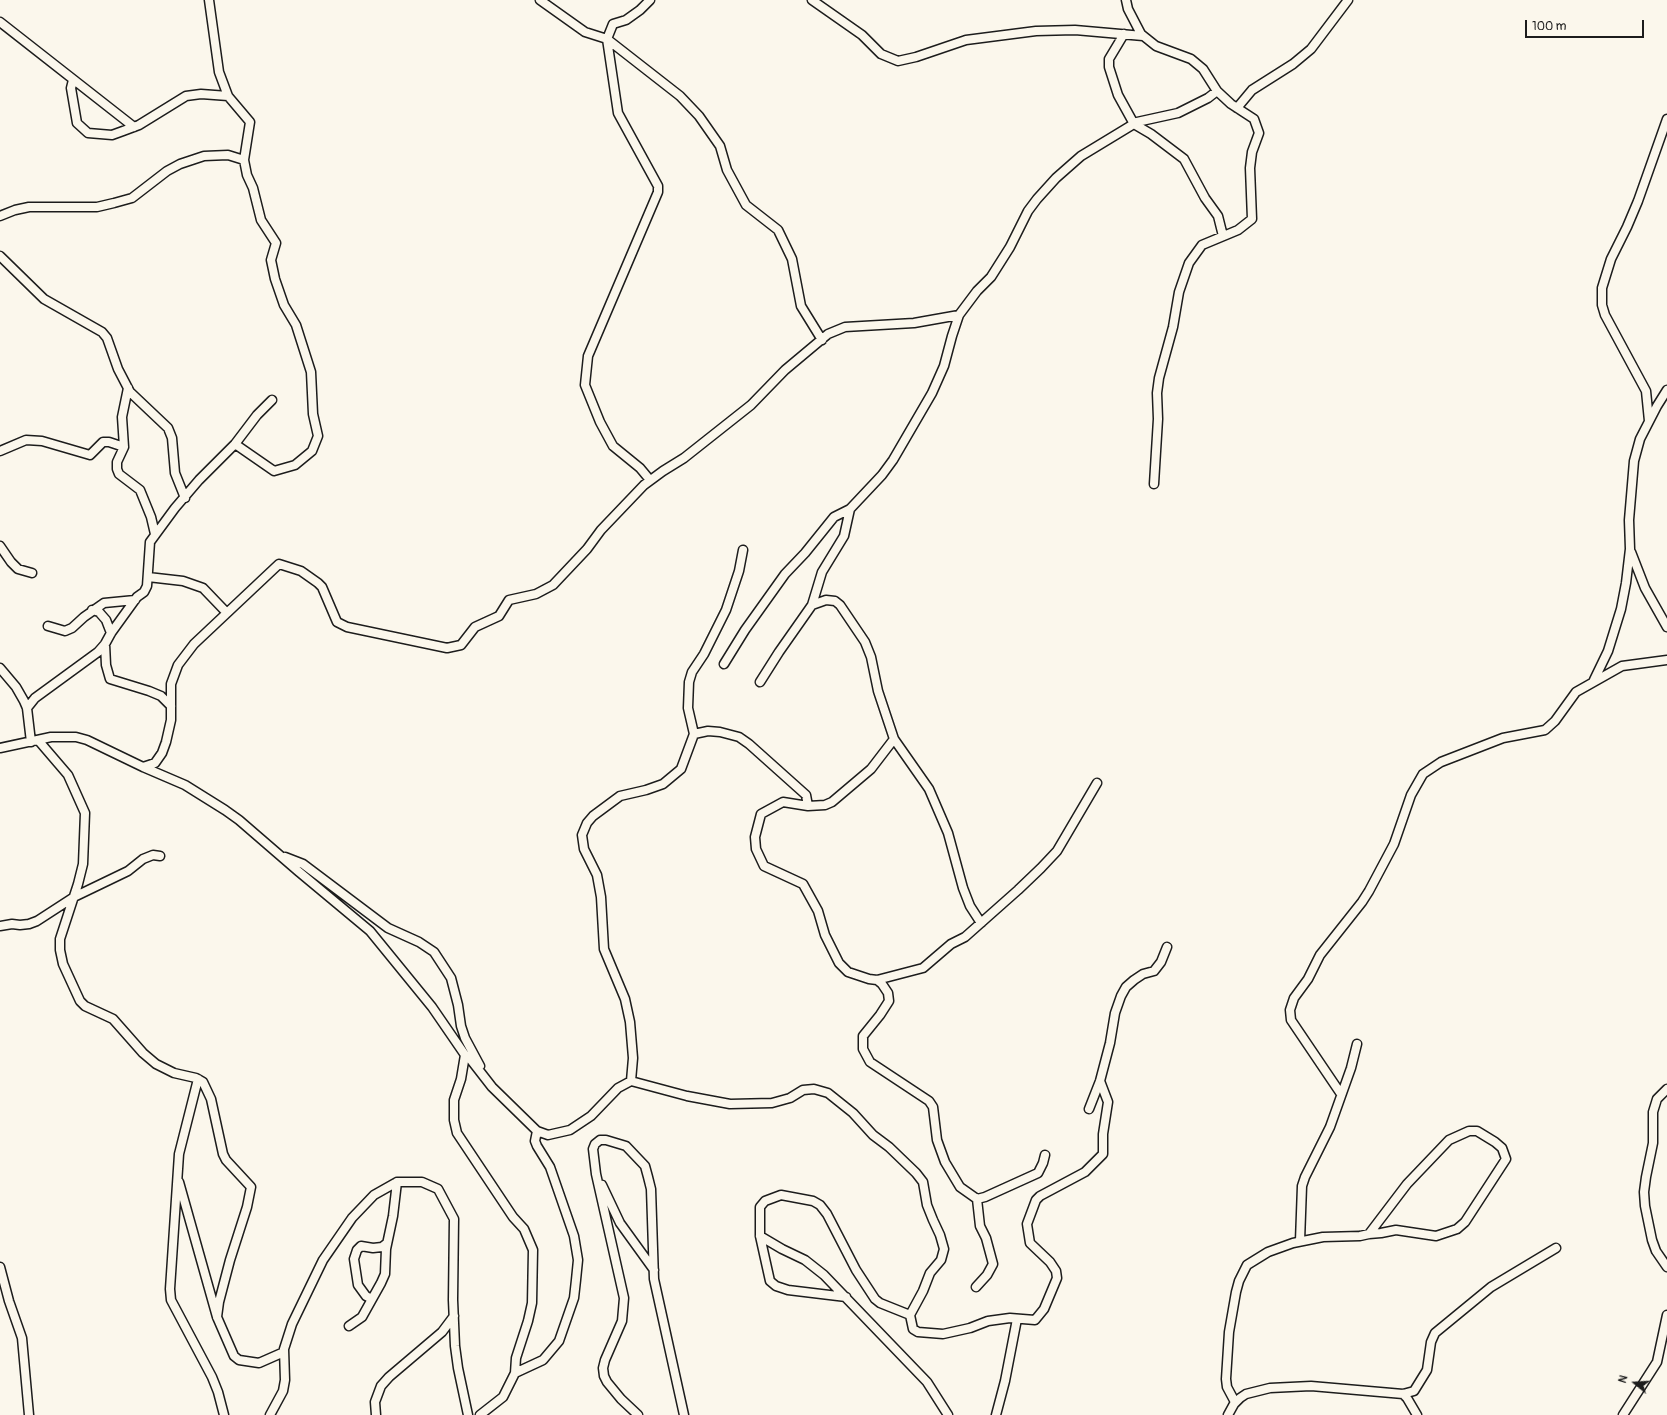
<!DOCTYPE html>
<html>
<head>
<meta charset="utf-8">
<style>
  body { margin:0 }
  #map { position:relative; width:1667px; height:1415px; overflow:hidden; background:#fbf7ec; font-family:Pangolin,sans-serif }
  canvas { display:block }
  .north { position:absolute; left:1615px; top:1363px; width:40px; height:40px; -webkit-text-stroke:3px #fbf7ec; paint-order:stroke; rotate:288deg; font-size:11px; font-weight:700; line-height:16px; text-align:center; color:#1c1c1c }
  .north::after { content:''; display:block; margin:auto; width:14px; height:18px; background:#1c1c1c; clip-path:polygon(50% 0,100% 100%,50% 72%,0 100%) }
  .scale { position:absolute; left:1525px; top:20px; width:119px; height:18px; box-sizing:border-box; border:2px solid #1c1c1c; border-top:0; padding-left:5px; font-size:12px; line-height:14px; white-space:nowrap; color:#1c1c1c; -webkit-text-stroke:3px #fbf7ec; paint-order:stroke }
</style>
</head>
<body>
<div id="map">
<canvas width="1667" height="1415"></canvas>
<div class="north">N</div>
<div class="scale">100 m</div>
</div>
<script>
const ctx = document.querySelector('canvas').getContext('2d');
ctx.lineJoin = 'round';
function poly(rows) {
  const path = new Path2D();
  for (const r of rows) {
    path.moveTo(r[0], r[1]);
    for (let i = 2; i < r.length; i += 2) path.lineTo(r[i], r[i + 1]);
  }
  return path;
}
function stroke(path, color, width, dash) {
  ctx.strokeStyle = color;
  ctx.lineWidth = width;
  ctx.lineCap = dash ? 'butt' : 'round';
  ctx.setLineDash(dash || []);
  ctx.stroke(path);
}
const street = poly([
  [209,0,219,72,228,96,250,122,244,160,247,175,253,188,261,220,276,243,271,260,275,279,284,305,296,325,311,372,313,414,318,436,312,451,295,465,274,471,235,444],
  [540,0,585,32,607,39,680,96,699,116,720,146,727,170,746,205,778,230,792,259,801,306,822,340],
  [650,0,640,10,626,20,613,24,607,39,618,113,658,186,658,192,588,356,585,385,600,422,613,446,640,468,650,480],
  [812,0,862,35,881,54,898,61,916,57,966,40,1036,31,1075,30,1143,36],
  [1126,0,1128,9,1141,34,1156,46,1191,59,1203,69,1217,91,1231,104,1254,119,1259,133,1252,152,1250,168,1252,219,1238,230,1202,245,1189,263,1179,292,1173,327,1159,378,1157,393,1158,419,1154,484],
  [0,22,134,127],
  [1124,34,1109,59,1109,67,1118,95,1134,124,1151,134,1184,159,1205,198,1218,216,1223,236],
  [73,80,71,88,77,123,88,133,112,135,123,131,139,125,186,96,201,94,228,96],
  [1237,108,1252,90,1293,64,1311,49,1348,0],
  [0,216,15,210,29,207,97,207,114,203,132,198,167,171,180,164,204,156,228,155,244,160],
  [0,256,44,299,102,332,107,338,118,369,130,392,168,428,172,438,175,473,185,498],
  [128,388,122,417,124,447,117,462,117,469,119,474,140,490,151,517,155,534],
  [1649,421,1646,391,1605,315,1602,305,1602,288,1611,259,1627,227,1638,201,1667,119],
  [0,451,26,440,42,441,90,455,103,442,109,442,124,447],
  [0,546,11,562,18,569,32,573],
  [1631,552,1645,588,1667,627],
  [148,577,183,581,203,588,227,613],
  [812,605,826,600,835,601,840,605,865,642,871,657,878,691,894,739,929,789,948,833,963,888,970,906,981,923],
  [92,610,99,612,106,620,111,633],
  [48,626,65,631,72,628,84,617,104,603,135,600],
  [105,644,106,665,110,679,149,691,161,696,171,706],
  [724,664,745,630,785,574,805,553,834,517,850,509,882,475,893,460,932,393,944,366,952,336,959,315,977,291,991,277,1010,247,1028,211,1037,199,1056,178,1081,156,1137,122,1178,113,1208,98,1217,91],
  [0,668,16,687,24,701,27,708,31,742],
  [1594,680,1608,651,1621,609,1626,583,1630,549,1629,520,1634,461,1640,439,1657,406,1667,390],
  [760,682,779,652,812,605,822,572,844,536,850,509],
  [27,708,35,698,98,652,105,644,111,633,137,597,144,592,147,586,150,542,175,508,199,480,235,444,257,415,272,400],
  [694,734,708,731,720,732,739,737,749,744,806,795,808,806],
  [894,739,871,769,832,802,825,805,808,806,783,802,761,814,755,837,756,849,764,866,803,884,818,911,825,935,839,963,848,972,869,979,877,980,923,968,951,944,965,937,1018,890,1041,868,1057,851,1097,783],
  [38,740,68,775,85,813,83,864,78,884,60,939,60,950,63,964,80,1001,85,1006,113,1019,143,1053,156,1064,174,1073,196,1078,203,1082,211,1099,223,1154,226,1160,251,1187,247,1207,230,1260,219,1302,217,1317],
  [0,748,51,737,76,737,87,740,143,767,185,785,225,810,239,820,298,871,370,931,432,1007,465,1055,471,1060,492,1087,537,1131,548,1135,570,1130,591,1116,618,1088,631,1081,687,1096,730,1104,772,1103,790,1098,803,1090,814,1089,828,1093,853,1113,873,1135,889,1147,916,1173,923,1182,927,1205,933,1220,940,1235,944,1249,941,1260,930,1273,923,1291,910,1315,913,1329,918,1332,943,1334,970,1328,988,1321,1010,1318,1035,1320,1044,1309,1057,1278,1056,1271,1050,1262,1030,1243,1027,1224,1036,1200,1040,1196,1085,1172,1103,1154,1103,1134,1108,1102,1100,1081],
  [143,767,155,763,162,753,166,742,171,720,171,684,178,665,194,644,279,564,301,571,318,583,322,587,337,622,347,627,447,648,461,645,475,627,499,616,509,600,536,594,553,585,587,549,601,530,644,485,663,471,684,458,751,405,785,370,828,334,845,327,914,323,959,315],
  [285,857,303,864,388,928,419,942,434,952,451,978,458,1005,461,1026,465,1038,480,1066],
  [0,926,12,924,20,925,29,924,37,921,74,897,128,871,143,859,153,855,160,856],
  [877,980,882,984,888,993,889,1001,880,1015,863,1036,863,1049,870,1062,929,1101,933,1107,937,1140,945,1162,960,1187,977,1199,985,1197,1038,1173,1043,1163,1045,1155],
  [465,1055,461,1079,454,1100,454,1120,457,1133,513,1217,524,1229,533,1250,532,1303,528,1321,516,1358,515,1373,503,1397,480,1415],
  [198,1079,179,1154,170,1289,171,1300,212,1377,218,1392,224,1415],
  [631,1081,633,1058,630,1022,625,999,604,949,601,897,597,875,584,849,582,835,587,823,593,816,620,796,646,790,663,784,681,769,694,734,688,708,689,682,692,672,704,654,726,610,739,571,743,550],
  [1667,1089,1657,1099,1653,1112,1653,1143,1646,1177,1644,1192,1645,1206,1652,1240,1656,1251,1667,1267],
  [1341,1094,1291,1020,1290,1010,1294,998,1308,979,1320,955,1362,902,1369,891,1394,844,1411,795,1423,774,1441,762,1503,738,1545,730,1555,721,1576,692,1622,666,1667,660],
  [1089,1109,1100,1081,1110,1043,1115,1013,1121,996,1126,987,1134,980,1143,974,1154,971,1161,962,1167,947],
  [179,1182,217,1317,234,1356,239,1360,259,1363,284,1352],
  [602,1185,620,1223,654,1270],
  [760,1236,782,1249,805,1260,824,1275,927,1382,948,1415],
  [1300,1241,1302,1186,1305,1177,1330,1127,1351,1068,1357,1044],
  [0,1267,9,1301,22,1338,29,1415],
  [976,1287,987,1275,993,1264,986,1238,980,1226,977,1199],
  [846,1297,788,1290,776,1286,770,1281,760,1236,760,1207,765,1201,781,1195,813,1201,820,1205,827,1214,856,1270,875,1299,880,1303,910,1315],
  [372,1299,366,1296,358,1285,354,1259,357,1250,361,1246,373,1248,382,1247,386,1244],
  [349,1326,362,1317,381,1283,385,1274,386,1249,393,1216,397,1182],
  [515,1373,543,1360,559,1341,574,1298,576,1280,578,1260,574,1236,550,1167,537,1146,535,1141,537,1131],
  [1403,1394,1407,1398,1417,1415],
  [1235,1402,1227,1387,1226,1379,1229,1332,1236,1292,1239,1281,1247,1265,1268,1252,1293,1243,1323,1237,1360,1236,1369,1234,1381,1233,1396,1230,1436,1236,1457,1229,1465,1222,1506,1159,1502,1148,1495,1142,1477,1131,1469,1131,1449,1140,1407,1184,1369,1234],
  [270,1415,283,1391,285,1380,284,1349,292,1324,323,1260,352,1218,374,1195,397,1182,422,1182,438,1189,454,1219,453,1300,455,1346,458,1368,468,1415],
  [376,1415,375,1402,381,1386,389,1377,442,1332,454,1316],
  [638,1415,621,1399,607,1382,604,1376,603,1368,605,1360,622,1321,624,1298,596,1174,593,1149,595,1144,600,1140,606,1140,626,1146,645,1166,648,1177,651,1189,654,1279,684,1415],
  [996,1415,1005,1381,1017,1319],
  [1228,1415,1234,1404,1240,1398,1246,1394,1270,1388,1311,1386,1403,1394,1414,1391,1427,1370,1431,1342,1435,1333,1491,1287,1556,1248],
  [1623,1415,1657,1362,1667,1315]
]);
stroke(street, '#1c1c1c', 11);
stroke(street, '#fbf7ec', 8);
</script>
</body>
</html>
